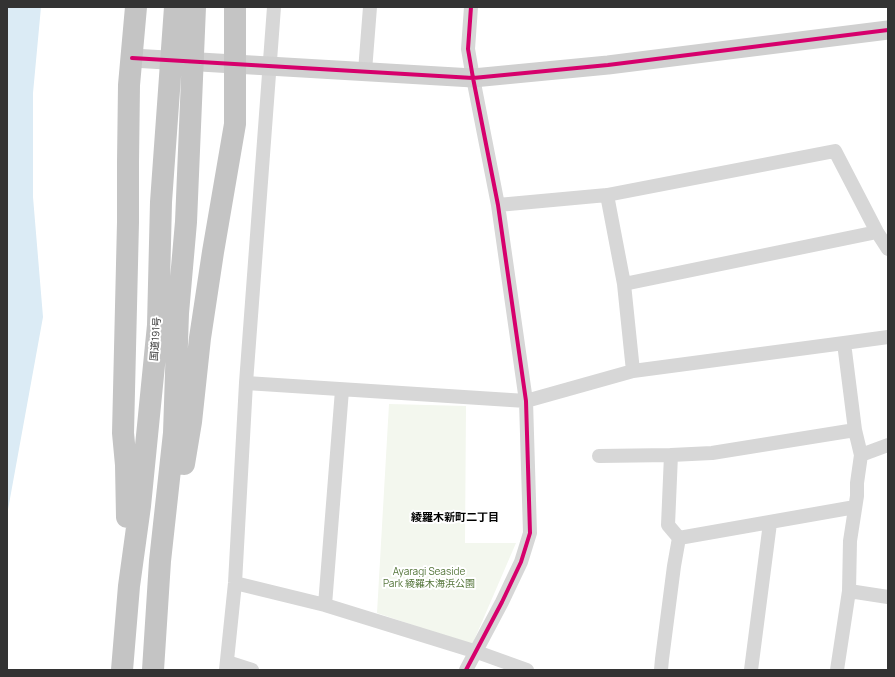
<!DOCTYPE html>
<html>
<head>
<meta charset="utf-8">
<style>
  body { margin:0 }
  #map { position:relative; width:895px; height:677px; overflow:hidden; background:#fff; font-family:Manrope,sans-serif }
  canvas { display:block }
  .frame { position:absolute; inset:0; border:8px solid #333; pointer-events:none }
</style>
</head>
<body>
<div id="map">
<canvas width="895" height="677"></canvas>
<div class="frame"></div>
</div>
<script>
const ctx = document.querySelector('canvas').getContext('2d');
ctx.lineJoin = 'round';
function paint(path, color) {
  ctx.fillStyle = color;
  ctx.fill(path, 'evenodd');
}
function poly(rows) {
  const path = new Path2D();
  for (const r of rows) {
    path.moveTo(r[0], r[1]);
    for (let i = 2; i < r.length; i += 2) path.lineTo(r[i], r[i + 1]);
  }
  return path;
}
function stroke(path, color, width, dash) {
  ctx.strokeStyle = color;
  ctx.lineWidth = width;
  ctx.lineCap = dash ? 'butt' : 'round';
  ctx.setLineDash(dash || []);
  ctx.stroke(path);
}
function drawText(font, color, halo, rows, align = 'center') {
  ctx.font = font + ' Manrope,"Noto Sans JP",sans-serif';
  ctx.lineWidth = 4;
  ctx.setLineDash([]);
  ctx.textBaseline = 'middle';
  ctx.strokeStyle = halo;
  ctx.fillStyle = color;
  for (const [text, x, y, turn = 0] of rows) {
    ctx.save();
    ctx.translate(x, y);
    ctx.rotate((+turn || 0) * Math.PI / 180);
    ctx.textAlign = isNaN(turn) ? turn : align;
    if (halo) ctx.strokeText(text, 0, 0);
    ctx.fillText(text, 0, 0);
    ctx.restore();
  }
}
paint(poly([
  [389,404,466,406,465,543,516,543,472,645,377,613]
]), '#f3f7ee');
paint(poly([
  [7,7,41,7,33,93,33,197,43,317,7,515]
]), '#dbebf5');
stroke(poly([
  [365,71,370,7],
  [607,195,624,284,633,371],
  [498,205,607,195,835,151,877,232,888,249],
  [624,284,877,232],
  [246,383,526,401,633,371,844,343,888,337],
  [861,455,888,445],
  [599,456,671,455],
  [679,538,668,525,671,455,712,453,855,430],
  [235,583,325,605,477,652,527,670],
  [849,591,888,597],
  [325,605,342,390],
  [227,662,252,670],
  [226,670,235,583,246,383,274,7],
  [466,670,502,602,521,562,530,533,526,401,498,205,473,78,468,49,471,7],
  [661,670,662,659,674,566,679,538,855,507],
  [751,670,770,523],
  [837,670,849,591,850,541,857,496,857,483,861,455,855,430,844,343]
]), '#d7d7d7', 14);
stroke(poly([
  [132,58,473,78,608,65,888,30]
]), '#d0d0d0', 19);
stroke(poly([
  [184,464,191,422,200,338,213,252,235,124,235,7],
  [127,517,126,465,123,433,128,222,128,162,129,85,136,7],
  [122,670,129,586,140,506,158,325,161,202,175,7],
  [153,670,160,561,174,433,178,313,186,222,195,7]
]), '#c4c4c4', 22);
stroke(poly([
  [132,58,473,78,608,65,888,30],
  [466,670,502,602,521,562,530,533,526,401,498,205,473,78,468,49,471,7]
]), '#d6006c', 4);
drawText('10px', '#333', '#fff', [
  ["国道191号",156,339,-86]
]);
drawText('10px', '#54753a', '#fff', [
  ["Ayaragi Seaside",429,572],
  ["Park 綾羅木海浜公園",429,584]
]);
drawText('bold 11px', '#000', '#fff', [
  ["綾羅木新町二丁目",455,518]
]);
</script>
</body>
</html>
